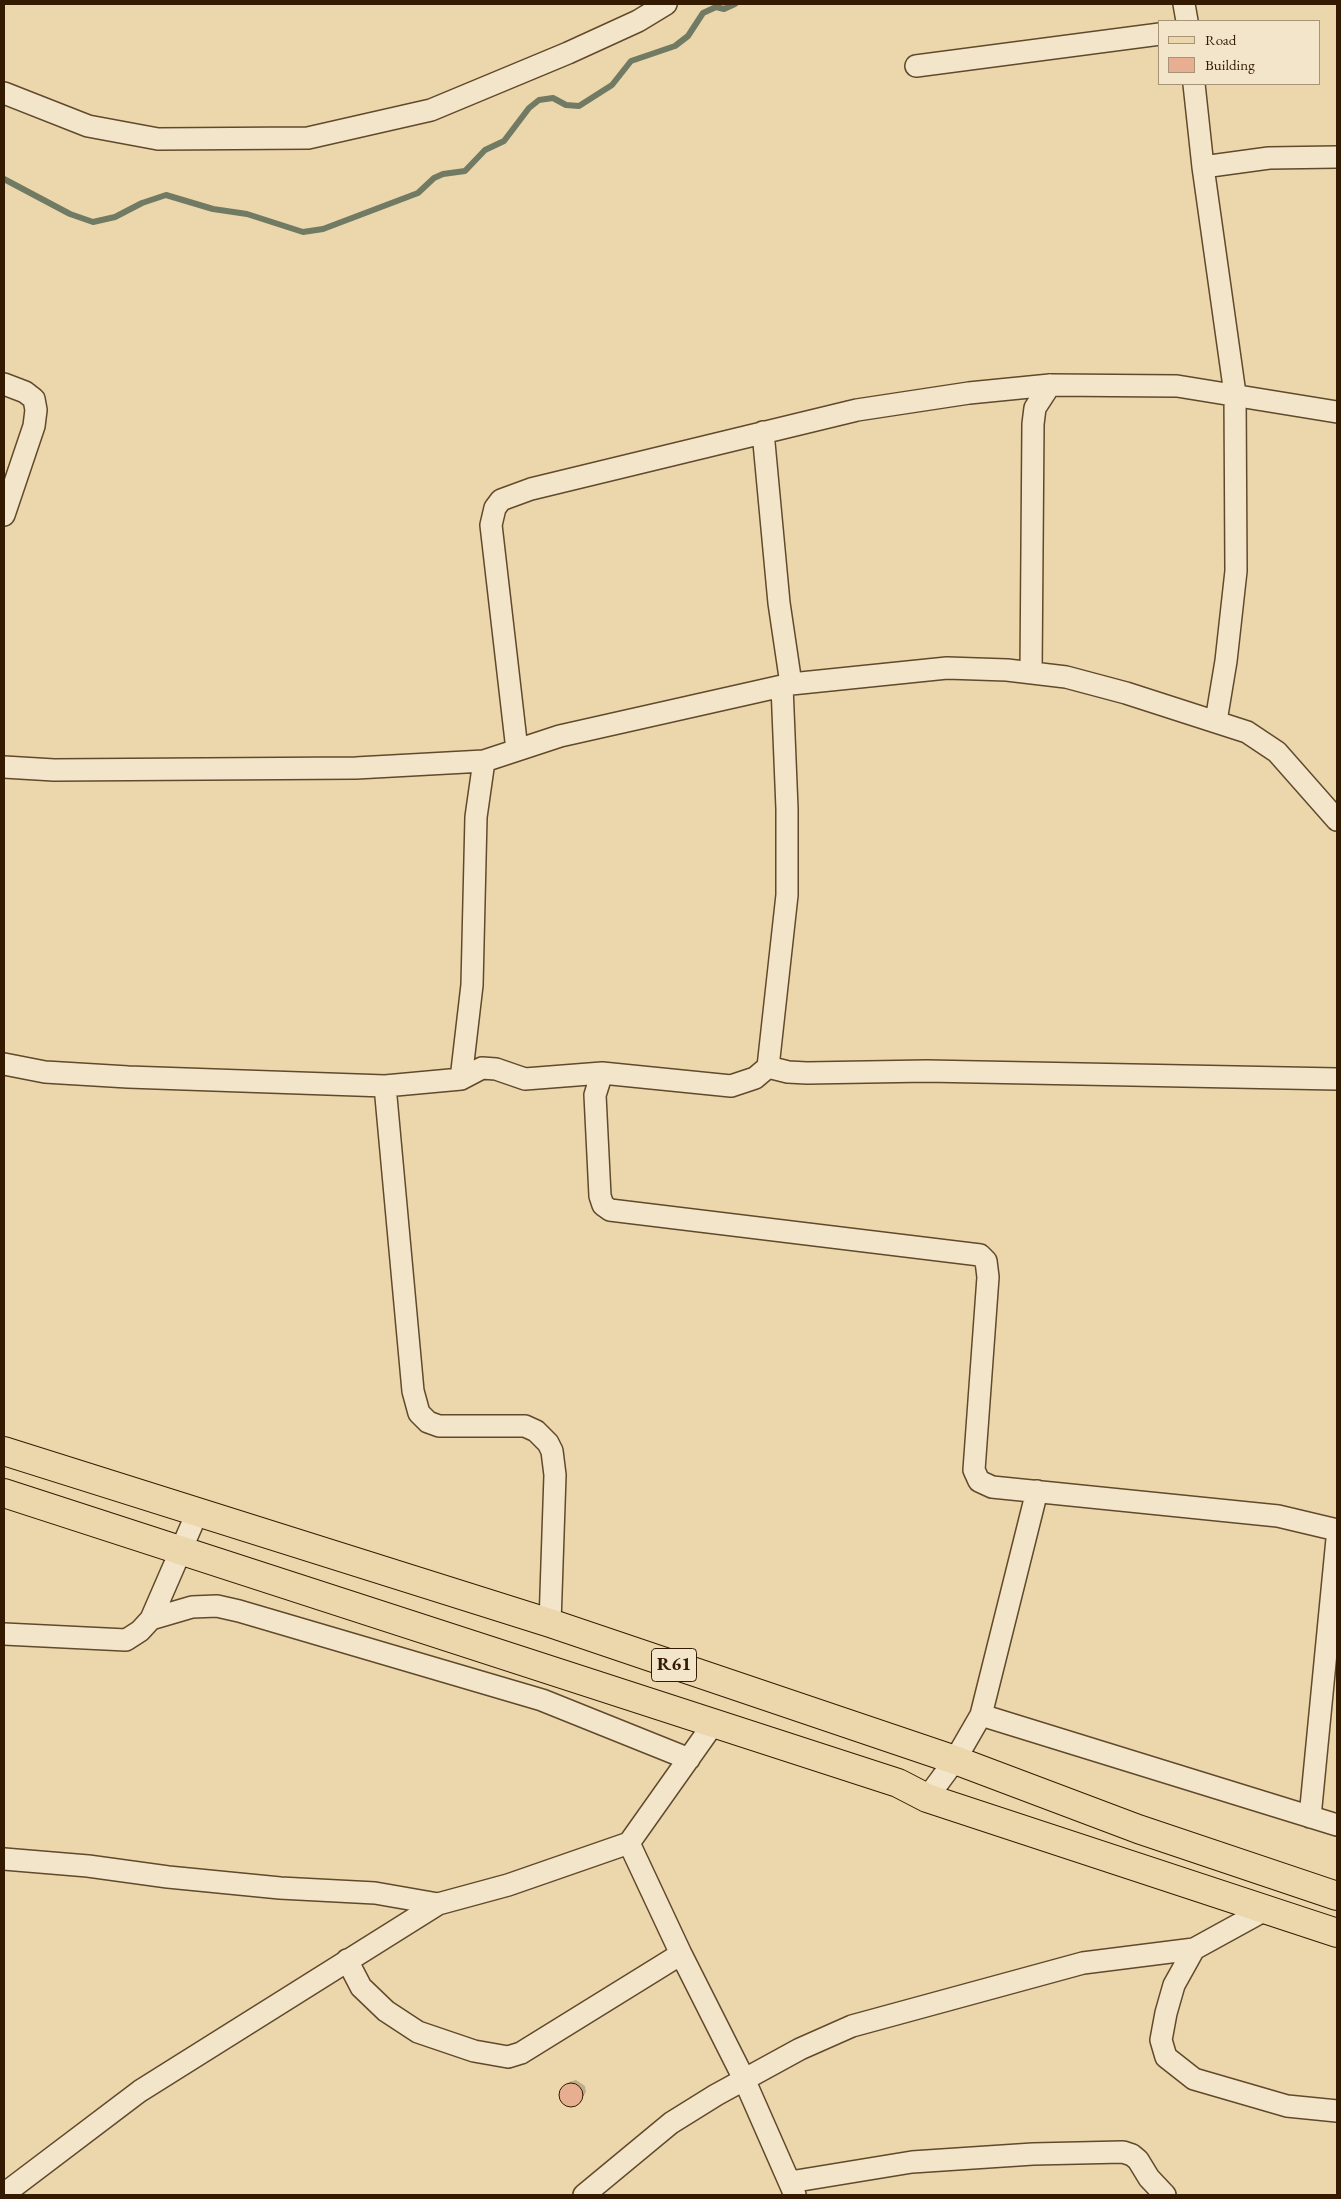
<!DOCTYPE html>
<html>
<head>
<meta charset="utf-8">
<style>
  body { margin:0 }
  #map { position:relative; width:1341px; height:2199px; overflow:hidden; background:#ecd7ad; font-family:"EB Garamond",serif }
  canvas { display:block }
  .frame { position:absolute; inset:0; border:5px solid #331a00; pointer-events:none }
  .legend { position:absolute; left:1158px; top:20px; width:162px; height:65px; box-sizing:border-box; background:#f3e5ca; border:1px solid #a69479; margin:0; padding:6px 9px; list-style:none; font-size:15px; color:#331a00 }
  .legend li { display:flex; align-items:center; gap:10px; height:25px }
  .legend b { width:25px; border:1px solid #a69479 }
</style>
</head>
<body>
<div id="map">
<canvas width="1341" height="2199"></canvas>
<div class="frame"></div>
<ul class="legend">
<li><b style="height:6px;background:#ecd7ad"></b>Road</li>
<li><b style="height:14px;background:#e8ae91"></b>Building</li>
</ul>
</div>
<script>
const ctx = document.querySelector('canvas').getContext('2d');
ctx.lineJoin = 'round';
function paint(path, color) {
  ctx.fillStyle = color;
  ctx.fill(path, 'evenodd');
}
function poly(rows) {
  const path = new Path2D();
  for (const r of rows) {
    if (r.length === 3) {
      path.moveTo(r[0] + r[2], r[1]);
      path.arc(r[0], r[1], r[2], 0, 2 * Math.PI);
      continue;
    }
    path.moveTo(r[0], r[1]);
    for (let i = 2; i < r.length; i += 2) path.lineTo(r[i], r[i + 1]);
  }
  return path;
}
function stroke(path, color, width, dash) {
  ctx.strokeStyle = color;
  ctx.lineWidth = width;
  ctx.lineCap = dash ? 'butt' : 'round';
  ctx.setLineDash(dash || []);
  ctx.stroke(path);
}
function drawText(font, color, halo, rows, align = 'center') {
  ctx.font = font + ' "EB Garamond",serif';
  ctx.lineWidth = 5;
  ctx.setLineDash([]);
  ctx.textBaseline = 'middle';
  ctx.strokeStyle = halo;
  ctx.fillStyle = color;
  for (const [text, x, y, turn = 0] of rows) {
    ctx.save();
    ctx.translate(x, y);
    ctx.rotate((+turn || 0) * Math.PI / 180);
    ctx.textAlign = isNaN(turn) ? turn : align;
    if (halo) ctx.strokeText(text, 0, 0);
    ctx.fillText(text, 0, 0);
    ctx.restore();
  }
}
paint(poly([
  [576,2080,585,2086,586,2092,579,2102,569,2105,563,2102,561,2096,569,2082]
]), '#0003');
stroke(poly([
  [4,179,70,214,93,222,115,217,142,203,166,195,213,209,247,214,303,232,323,229,418,193,434,178,443,174,465,171,485,150,504,141,529,108,539,100,553,98,566,105,579,106,612,85,631,61,675,46,688,36,703,13,716,7,724,9,735,4]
]), '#717a63', 6);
const building = poly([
  [571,2095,12]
]);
paint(building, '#e8ae91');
stroke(building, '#331a00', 1);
const street = poly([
  [1184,4,1187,21],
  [916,66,1160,34],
  [1194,84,1203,167,1235,394,1236,571,1226,661,1216,721],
  [4,93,88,126,158,139,308,138,431,110,568,53,638,21,666,4],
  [1203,167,1269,158,1337,157],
  [4,384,25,392,34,399,36,410,34,426,4,515],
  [763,432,779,603,791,684],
  [1031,673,1033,424,1035,408,1050,385],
  [517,750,491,525,495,508,501,500,531,489,857,410,969,393,1050,385,1177,386,1337,412],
  [4,767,54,770,356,768,484,761],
  [4,1064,45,1072,128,1077,385,1086,461,1079,482,1068,496,1069,525,1079,602,1073,731,1086,755,1078,768,1067,788,1072,807,1073,927,1071,1337,1079],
  [768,1067,787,895,787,809,782,686],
  [602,1073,595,1095,600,1196,603,1205,610,1210,980,1255,986,1261,988,1277,974,1470,979,1481,992,1487,1278,1516,1337,1530],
  [461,1079,472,985,476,817,484,761,560,736,791,684,947,668,1007,670,1066,677,1126,693,1247,732,1277,752,1337,820],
  [385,1086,413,1391,419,1413,428,1422,439,1426,525,1426,536,1431,548,1443,552,1451,555,1475,550,1623],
  [151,1619,192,1607,217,1606,239,1611,542,1700,689,1759],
  [4,1634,126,1640,140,1631,151,1619,197,1513],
  [981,1715,1337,1825],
  [927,1798,955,1760,981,1715,1037,1491],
  [1310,1817,1337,1539],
  [629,1843,681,1954,744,2079,795,2195],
  [4,1859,88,1866,168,1877,280,1888,375,1893,438,1904,508,1885,629,1843,714,1723],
  [1194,1949,1174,1985,1166,2013,1161,2040,1166,2057,1194,2079,1287,2106,1337,2111],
  [347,1960,361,1987,386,2011,418,2032,474,2051,508,2057,521,2053,681,1954],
  [790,2182,912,2162,1033,2154,1123,2152,1132,2155,1138,2160,1149,2178,1165,2195],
  [4,2194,140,2091,438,1904],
  [584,2195,671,2123,716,2095,800,2049,852,2026,1083,1963,1194,1949,1265,1910]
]);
const primary = poly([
  [4,1451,550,1623,955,1760,1138,1829,1337,1896],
  [4,1493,898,1783,927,1798,1337,1933]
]);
stroke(street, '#61492b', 24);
stroke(primary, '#331a00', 30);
stroke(street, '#f3e5ca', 21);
stroke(primary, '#ecd7ad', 28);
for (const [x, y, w] of [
  [674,1665,45]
]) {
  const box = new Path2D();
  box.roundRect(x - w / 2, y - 16.5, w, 33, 4);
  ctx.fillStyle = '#f3e5ca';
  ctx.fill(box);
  stroke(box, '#331a00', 1);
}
drawText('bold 19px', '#331a00', null, [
  ["R61",674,1665]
]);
</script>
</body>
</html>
